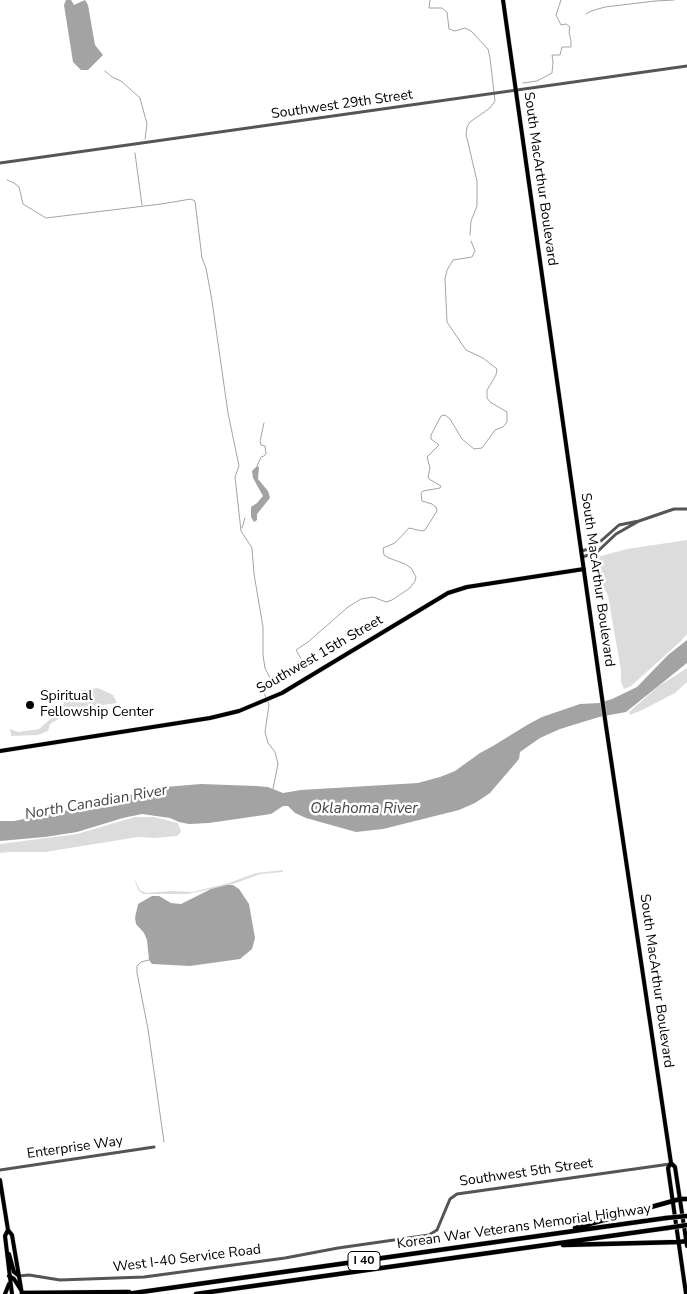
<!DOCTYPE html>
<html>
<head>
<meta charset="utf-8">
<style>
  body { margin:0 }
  canvas { display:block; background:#fff }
</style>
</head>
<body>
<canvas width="687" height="1294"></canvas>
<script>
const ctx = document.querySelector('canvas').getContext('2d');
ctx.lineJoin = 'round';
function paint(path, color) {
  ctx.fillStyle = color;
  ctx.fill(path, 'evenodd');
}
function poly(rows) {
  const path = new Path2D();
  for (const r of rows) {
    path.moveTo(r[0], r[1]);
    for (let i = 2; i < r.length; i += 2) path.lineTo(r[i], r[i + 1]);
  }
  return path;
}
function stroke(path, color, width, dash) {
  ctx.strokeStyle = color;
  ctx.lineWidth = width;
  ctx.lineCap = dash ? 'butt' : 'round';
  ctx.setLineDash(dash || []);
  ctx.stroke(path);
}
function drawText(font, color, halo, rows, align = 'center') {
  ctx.font = font + ' "Nunito Sans",sans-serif';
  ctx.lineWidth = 5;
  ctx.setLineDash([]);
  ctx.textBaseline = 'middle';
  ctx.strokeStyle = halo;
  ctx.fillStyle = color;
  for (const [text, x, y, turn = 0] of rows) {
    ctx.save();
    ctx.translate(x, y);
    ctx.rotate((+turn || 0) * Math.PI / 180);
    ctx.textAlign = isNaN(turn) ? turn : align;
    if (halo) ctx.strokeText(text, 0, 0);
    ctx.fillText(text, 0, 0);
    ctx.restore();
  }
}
paint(poly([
  [687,540,687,634,681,641,631,686,624,689,621,682,621,670,608,596,590,559,627,549],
  [687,668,687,682,675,693,642,710,630,715,629,712,659,686],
  [98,688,113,695,117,703,67,710,62,717,50,724,48,731,38,735,11,736,10,729,18,732,39,729,55,715,63,705,68,692],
  [135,817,154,817,178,823,181,832,177,836,154,838,138,837,45,852,9,852,0,853,0,844,77,834],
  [283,870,283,872,261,874,233,884,188,894,143,894,138,890,134,878,140,890,146,893,171,891,192,892,229,883,256,873]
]), '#dcdcdc');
paint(poly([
  [66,0,71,0,74,5,85,0,88,5,95,45,103,55,88,70,81,70,73,62,64,5],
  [257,466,259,467,258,479,268,491,270,498,257,514,257,520,254,522,251,517,251,507,257,503,263,496,253,478,252,471],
  [687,640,687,663,626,712,599,717,560,729,540,738,520,752,519,759,490,793,475,803,459,810,383,829,356,832,306,818,295,813,288,806,283,806,271,814,209,823,189,824,179,822,170,818,142,814,123,818,77,832,45,837,0,841,0,821,14,821,108,802,143,791,165,787,201,784,256,786,268,787,283,793,301,790,418,783,440,777,455,771,480,753,493,746,527,725,542,717,580,704,599,703,612,699,637,687,668,655],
  [227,885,233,885,239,889,249,904,255,938,252,949,240,959,190,966,152,964,149,960,147,940,144,933,136,924,135,918,138,904,152,896,159,896,171,903,181,904,211,889]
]), '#a3a3a3');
stroke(poly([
  [430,0,429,8,442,8,447,12,449,29,455,31,465,28,471,31,488,49,490,58,495,101,490,108,470,122,467,127,466,134,477,181,477,206,471,221,470,235],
  [586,14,591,11,605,7,655,1,674,0],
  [105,71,112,77,121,81,140,98,147,124,145,139],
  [523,83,537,81,552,73,553,62,552,55,560,55,562,47,571,47,571,41,569,32,570,27,566,24,561,25,556,15,561,0],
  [135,153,142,205],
  [7,180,14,183,19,187,23,204,46,218,161,204,191,199,195,201,202,258,206,268,212,301,228,413,239,466,235,477,241,531,252,548,254,574,263,627,263,655,265,668,271,680],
  [257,466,261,457,264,456,266,454,265,446,261,445,260,441,264,423],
  [242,528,245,518],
  [273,789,278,764,275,752,268,743,265,732,269,705,262,688,272,680,289,673,302,664,303,662,296,650,308,642,348,607,361,599,373,597,386,602,392,600,410,588,415,581,416,577,411,568,405,564,389,558,384,555,383,548,395,543,409,528,422,531,425,530,437,511,436,507,432,504,422,501,421,493,423,491,440,488,441,486,429,479,428,477,430,468,427,457,439,445,431,439,431,435,441,416,445,415,450,419,462,439,474,449,482,448,495,430,503,427,507,422,507,412,490,402,487,398,487,390,496,375,497,369,483,358,466,350,447,322,445,279,447,270,453,260,472,257,475,251,471,241],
  [149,960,141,962,137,966,137,973,148,1029,164,1142]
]), '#a3a3a3', 1);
const major = poly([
  [503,0,606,726,671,1163,675,1167,687,1246],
  [0,751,210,718,239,711,282,693,448,593,467,587,584,569],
  [671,1163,668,1168,686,1294],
  [0,1180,8,1230,12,1235,13,1241,22,1294],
  [8,1230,5,1236,12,1294],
  [9,1254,14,1272,19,1276],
  [9,1276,14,1279,21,1290],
  [5,1294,9,1284]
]);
const highway = poly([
  [575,1228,680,1199,687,1199],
  [563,1245,679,1242,687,1241],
  [22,1293,129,1292],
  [127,1294,666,1218],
  [196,1294,667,1228]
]);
stroke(major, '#dbdbdb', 5);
stroke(highway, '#dbdbdb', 5.5);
stroke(poly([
  [0,163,687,66],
  [581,551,593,548,619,525,639,521,674,509,687,509],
  [582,557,596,553,616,534,639,521],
  [0,1170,154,1147],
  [19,1276,29,1275,60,1280,144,1277,285,1258,338,1248,429,1235,437,1230,450,1199,457,1194,670,1164]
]), '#555', 3);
stroke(major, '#000', 4);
stroke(highway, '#000', 4.5);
const highwayBridge = poly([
  [666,1218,687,1216],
  [667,1228,687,1225]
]);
stroke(highwayBridge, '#dbdbdb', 5.5, []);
stroke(highwayBridge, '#000', 4.5);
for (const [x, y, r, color] of [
  [30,705,5,"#000"]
]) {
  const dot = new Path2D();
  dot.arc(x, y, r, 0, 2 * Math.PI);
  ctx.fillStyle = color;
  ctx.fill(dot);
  stroke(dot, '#fff', 2);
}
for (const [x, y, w] of [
  [364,1261,32]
]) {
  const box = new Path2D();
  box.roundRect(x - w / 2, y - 9.5, w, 19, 4);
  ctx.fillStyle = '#fff';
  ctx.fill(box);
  stroke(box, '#000', 1);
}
drawText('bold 12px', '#000', null, [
  ["I 40",364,1261]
]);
drawText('14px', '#000', '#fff', [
  ["Southwest 29th Street",342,105,-8],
  ["South MacArthur Boulevard",540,179,82],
  ["South MacArthur Boulevard",597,580,82],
  ["Southwest 15th Street",320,655,-30],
  ["South MacArthur Boulevard",656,981,82],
  ["Enterprise Way",75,1148,-8],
  ["Southwest 5th Street",526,1173,-8],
  ["Korean War Veterans Memorial Highway",524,1227,-8],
  ["West I-40 Service Road",187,1259,-7]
]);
drawText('14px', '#000', '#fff', [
  ["Spiritual",40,697],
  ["Fellowship Center",40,713]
], 'left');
drawText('italic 15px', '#444', '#fff', [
  ["North Canadian River",96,803,-10],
  ["Oklahoma River",364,809]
]);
</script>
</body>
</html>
